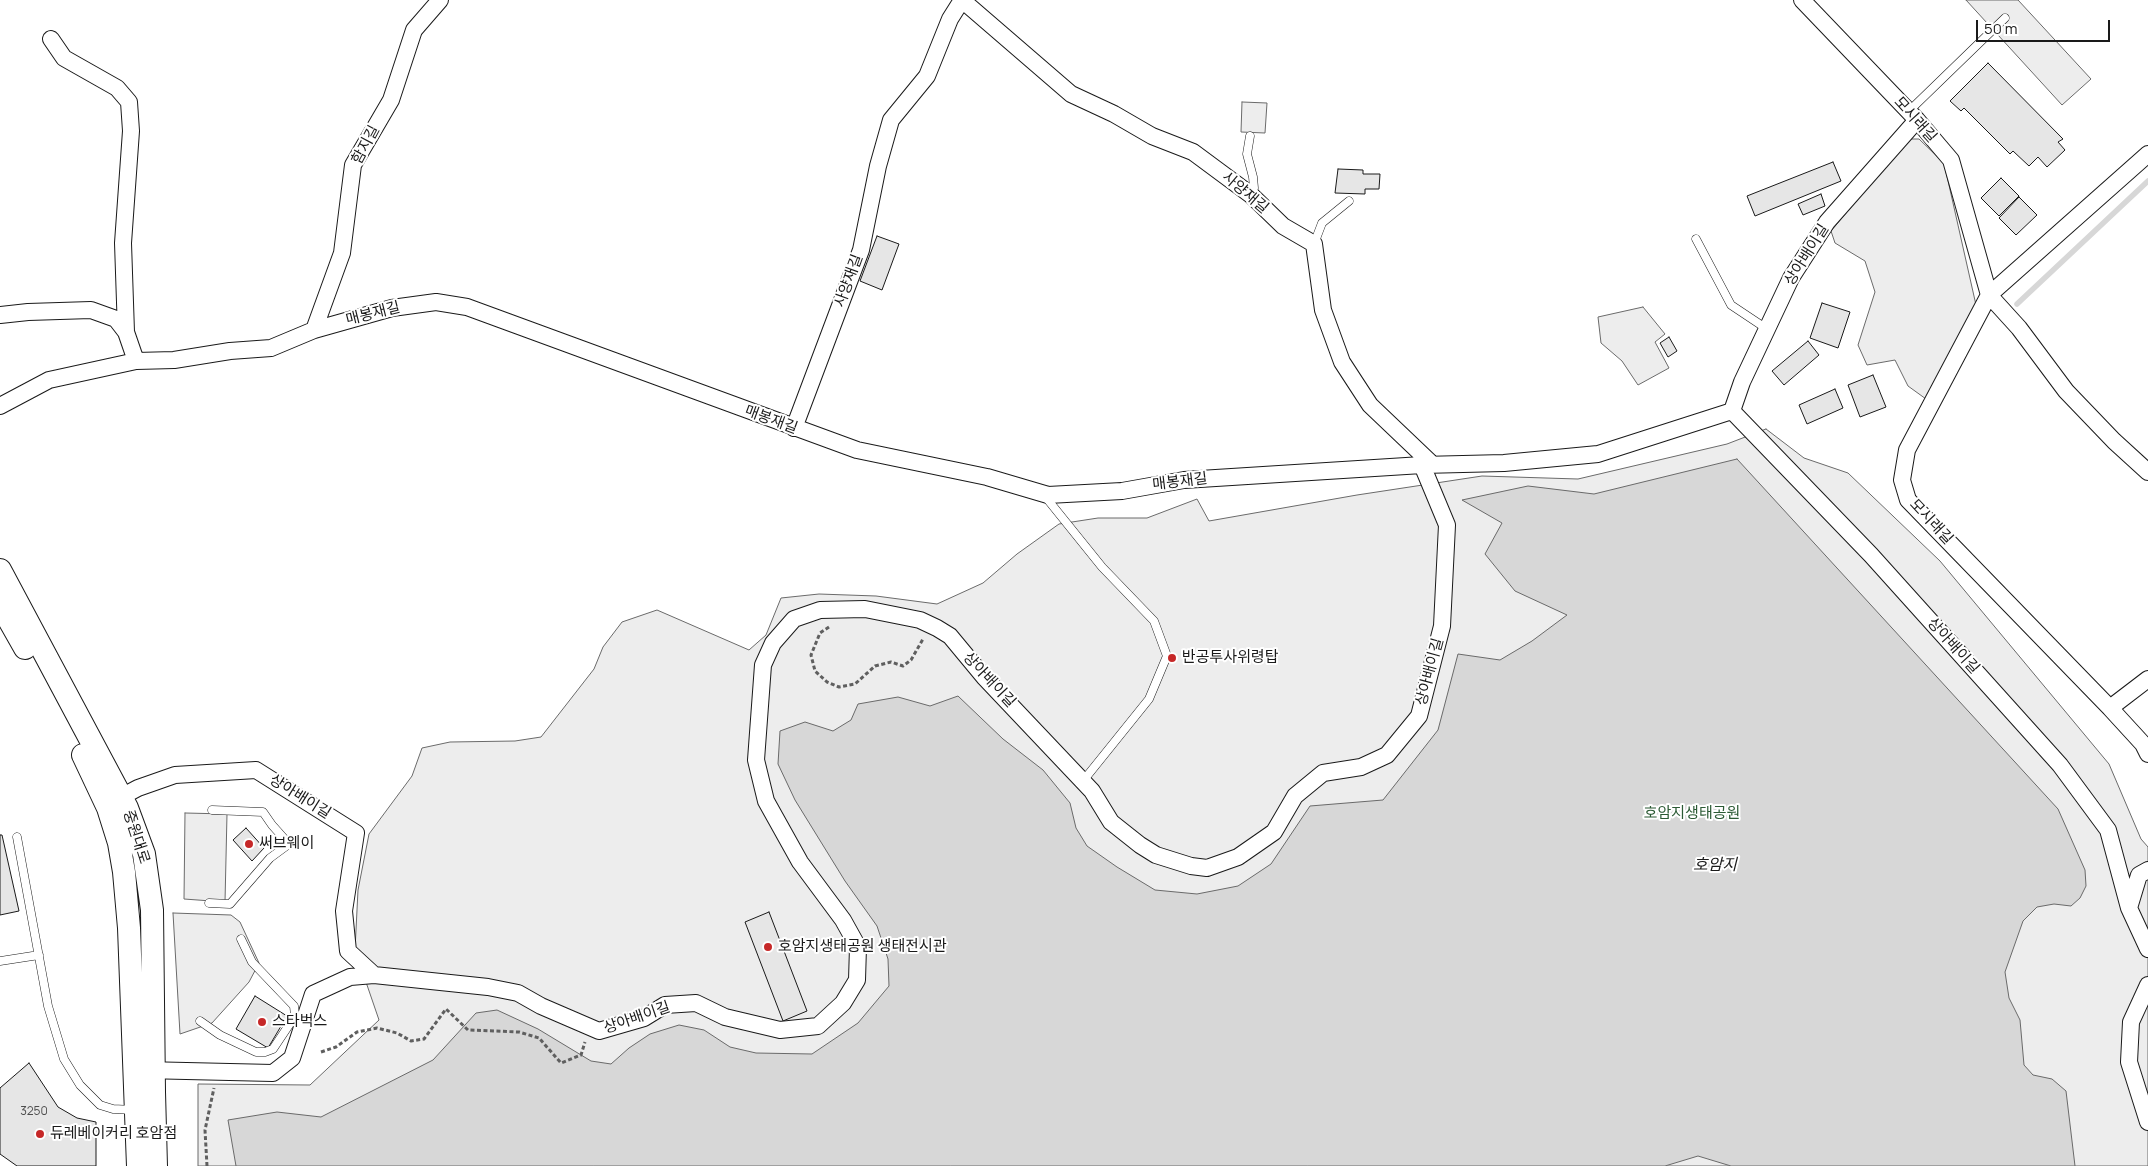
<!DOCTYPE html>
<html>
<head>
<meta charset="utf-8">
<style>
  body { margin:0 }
  #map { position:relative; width:2148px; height:1166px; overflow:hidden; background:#fff; font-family:Manrope,sans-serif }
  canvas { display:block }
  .scale { position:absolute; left:1976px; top:20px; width:134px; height:22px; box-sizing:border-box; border:2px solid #1a1a1a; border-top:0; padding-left:6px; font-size:15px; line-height:18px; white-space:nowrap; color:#1a1a1a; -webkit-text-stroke:4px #fff; paint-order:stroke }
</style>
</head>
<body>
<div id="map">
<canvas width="2148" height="1166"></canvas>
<div class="scale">50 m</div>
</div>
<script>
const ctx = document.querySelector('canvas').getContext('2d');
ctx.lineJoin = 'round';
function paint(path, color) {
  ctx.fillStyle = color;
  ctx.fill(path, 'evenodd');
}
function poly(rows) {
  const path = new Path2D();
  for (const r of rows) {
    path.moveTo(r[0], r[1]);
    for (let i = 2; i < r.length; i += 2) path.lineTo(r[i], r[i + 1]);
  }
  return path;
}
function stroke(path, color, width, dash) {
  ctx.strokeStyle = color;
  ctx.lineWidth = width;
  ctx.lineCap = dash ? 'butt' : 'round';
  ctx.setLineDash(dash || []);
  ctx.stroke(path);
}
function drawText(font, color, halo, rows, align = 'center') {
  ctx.font = font + ' Manrope,"Noto Sans KR",sans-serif';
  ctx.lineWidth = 4;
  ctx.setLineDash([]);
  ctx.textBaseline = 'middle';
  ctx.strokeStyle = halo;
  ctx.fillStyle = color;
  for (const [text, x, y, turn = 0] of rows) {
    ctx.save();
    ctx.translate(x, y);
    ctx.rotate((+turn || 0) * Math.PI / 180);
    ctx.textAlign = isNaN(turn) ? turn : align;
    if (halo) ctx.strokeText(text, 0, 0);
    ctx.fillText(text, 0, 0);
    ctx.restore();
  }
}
const built = poly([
  [1966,0,2018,0,2091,79,2062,105,1966,0],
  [1242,102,1267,103,1265,133,1241,132,1242,102],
  [1908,139,1919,139,1944,163,1976,305,1926,399,1908,386,1895,360,1867,365,1858,345,1875,292,1865,261,1835,243,1831,231,1908,139],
  [1643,307,1665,334,1655,342,1669,368,1638,385,1622,361,1601,343,1598,317,1643,307],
  [1766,429,1804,458,1848,473,1940,561,2109,764,2141,839,2148,847,2148,1166,198,1166,198,1084,310,1085,379,1020,355,950,358,890,369,834,412,776,422,748,450,742,515,741,541,737,594,669,603,647,622,622,657,610,749,650,766,635,781,598,819,594,876,596,937,604,983,583,1017,554,1059,524,1098,518,1147,518,1197,499,1209,521,1357,495,1482,476,1578,479,1727,444,1766,429],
  [185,813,227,814,225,902,184,899,185,813],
  [173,913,231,915,240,922,259,963,249,982,212,1023,180,1034,173,913]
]);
paint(built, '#ededed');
stroke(built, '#6a6a6a', 1);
const water = poly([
  [1737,459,2058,809,2085,870,2086,886,2080,898,2071,906,2054,904,2037,907,2023,921,2005,972,2009,998,2020,1020,2024,1065,2033,1075,2052,1079,2066,1091,2075,1166,1731,1166,1698,1156,1665,1166,236,1166,228,1120,277,1112,321,1117,433,1060,476,1013,497,1010,538,1029,591,1061,611,1064,629,1048,650,1034,679,1025,704,1030,730,1047,756,1053,812,1054,858,1023,889,986,888,959,877,926,845,881,795,800,778,764,780,731,805,722,833,731,851,720,858,704,898,697,930,706,958,696,1003,739,1043,770,1070,803,1076,828,1087,846,1117,867,1155,890,1197,894,1238,886,1271,864,1310,806,1383,800,1438,730,1458,654,1500,660,1532,641,1567,615,1515,591,1485,554,1502,523,1462,500,1528,486,1594,494,1737,459]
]);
paint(water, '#d7d7d7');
stroke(water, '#6a6a6a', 1);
stroke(poly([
  [2017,304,2148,181]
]), '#d7d7d7', 5.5);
const building = poly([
  [1988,63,2063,139,2058,142,2065,150,2047,167,2038,157,2029,166,2013,151,2010,154,1964,108,1961,111,1950,101,1988,63],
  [1833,162,1841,181,1755,216,1747,196,1833,162],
  [1338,169,1363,170,1363,174,1380,174,1379,189,1365,189,1365,194,1335,193,1338,169],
  [2001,178,2019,196,1999,216,1981,198,2001,178],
  [1821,194,1825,206,1803,215,1798,204,1821,194],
  [2019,197,2037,215,2016,235,1999,218,2019,197],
  [877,236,899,244,882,290,860,281,877,236],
  [1822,303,1850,312,1838,348,1810,338,1822,303],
  [1669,337,1677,351,1668,357,1660,343,1669,337],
  [1808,341,1819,355,1784,385,1772,371,1808,341],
  [1873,375,1886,407,1860,417,1848,385,1873,375],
  [1835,389,1843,408,1807,424,1799,405,1835,389],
  [246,828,264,848,252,861,233,840,246,828],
  [0,835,2,835,19,911,0,915,0,835],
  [769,912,807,1011,783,1021,745,922,769,912],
  [255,996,287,1016,268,1048,236,1029,255,996],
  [29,1063,58,1107,77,1118,96,1122,96,1166,17,1166,0,1154,0,1088,29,1063]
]);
paint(building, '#e6e6e6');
stroke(building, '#1a1a1a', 1);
const service = poly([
  [1908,112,2005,18],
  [1250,136,1247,154,1253,177,1254,188,1251,195],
  [1696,239,1731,305,1767,329],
  [1314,244,1322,223,1349,201],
  [1044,495,1102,567,1154,621,1167,656,1149,699,1083,781],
  [17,837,48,1006,64,1059,80,1085,100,1105,113,1109,134,1110],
  [209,903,230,904,270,858,289,844,272,825,263,812,212,810],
  [0,961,39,955],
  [200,1021,220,1035,256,1052,265,1052,273,1049,295,1016,294,1006,252,962,241,939]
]);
const minor = poly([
  [962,0,1071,94,1114,114,1152,136,1193,152,1251,195,1283,226,1314,244,1323,310,1342,362,1370,405,1433,465],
  [1802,0,1917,120,1951,160,1989,295,2019,328,2066,391,2114,441,2148,472],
  [51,39,64,58,117,88,129,102,131,131,123,243,126,332,136,361],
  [2148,154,1989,295,1907,450,1902,480,1908,500,2110,708,2143,744,2148,754],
  [0,315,28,312,91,310,116,319,126,332],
  [314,330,342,253,353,165,391,100,414,30,440,0],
  [0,406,49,380,136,361,174,360,230,351,271,348,314,330,392,308,436,302,467,307,857,450,987,477,1048,495,1122,491,1184,480,1422,465],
  [1732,411,1742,382,1791,278,1827,222,1917,120],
  [794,428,861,250,878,166,891,120,927,76,950,19,962,0],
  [2110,708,2148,679],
  [121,797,138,788,175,775,256,770,356,833,344,911,348,951,374,975],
  [2148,870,2139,875,2129,908,2148,949],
  [2148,985,2131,1022,2129,1062,2148,1122],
  [143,1070,273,1073,292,1058,313,994,350,977,374,975,488,987,518,993,541,1006,599,1031,644,1018,665,1005,696,1003,725,1017,780,1030,818,1026,843,1003,857,980,858,947,843,920,800,862,766,801,756,760,763,665,773,643,794,619,820,610,865,609,920,620,937,628,950,636,984,677,1092,791,1111,822,1140,845,1156,855,1191,866,1207,868,1238,857,1274,832,1295,796,1323,773,1361,767,1387,755,1419,716,1442,626,1447,525,1422,465,1504,463,1598,454,1732,411,1871,555,2060,765,2108,830,2129,908]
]);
const secondary = poly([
  [0,570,127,808,144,854,152,910,154,1092,156,1166],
  [0,604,25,648],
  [83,755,108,808,119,843,124,872,129,928,138,1166]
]);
stroke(service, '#1a1a1a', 9);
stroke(minor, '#1a1a1a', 18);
stroke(secondary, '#1a1a1a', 24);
stroke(poly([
  [829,627,820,633,811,655,815,671,827,682,839,687,855,684,875,666,891,662,903,666,911,660,923,639],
  [321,1052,336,1047,357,1032,377,1028,397,1033,411,1041,424,1039,446,1009,468,1030,519,1032,539,1038,561,1063,581,1055,585,1042],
  [207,1166,205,1130,214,1088]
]), '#5f5f5f', 3, [4, 2.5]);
stroke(service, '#fff', 8);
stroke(minor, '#fff', 16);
stroke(secondary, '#fff', 22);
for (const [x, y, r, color] of [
  [1172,658,5,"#c62828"],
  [249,844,5,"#c62828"],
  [768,947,5,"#c62828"],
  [262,1022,5,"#c62828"],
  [40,1134,5,"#c62828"]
]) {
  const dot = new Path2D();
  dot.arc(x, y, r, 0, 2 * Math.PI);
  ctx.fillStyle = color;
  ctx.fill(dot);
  stroke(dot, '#fff', 2);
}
drawText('12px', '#4d4d4d', null, [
  ["3250",34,1112]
]);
drawText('15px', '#1a1a1a', '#fff', [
  ["모시래길",1915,120,48],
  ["함지길",366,145,-62],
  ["사양재길",1245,193,40],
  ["상아배이길",1807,255,-58],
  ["사양재길",849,281,-70],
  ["매봉재길",373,314,-14],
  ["매봉재길",771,420,20],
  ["매봉재길",1180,482,-7],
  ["모시래길",1931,522,47],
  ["상아배이길",1953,646,48],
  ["상아배이길",1430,672,-75],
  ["상아배이길",989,680,47],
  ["상아배이길",300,797,32],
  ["중원대로",136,837,72],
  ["상아배이길",637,1018,-19]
]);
drawText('15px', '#1a1a1a', '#fff', [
  ["반공투사위령탑",1182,658],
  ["써브웨이",259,844],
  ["호암지생태공원 생태전시관",778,947],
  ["스타벅스",272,1022],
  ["듀레베이커리 호암점",50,1134]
], 'left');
drawText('15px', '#2b5a34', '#fff', [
  ["호암지생태공원",1692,814]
]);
drawText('italic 16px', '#1a1a1a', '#fff', [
  ["호암지",1715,866]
]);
</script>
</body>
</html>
